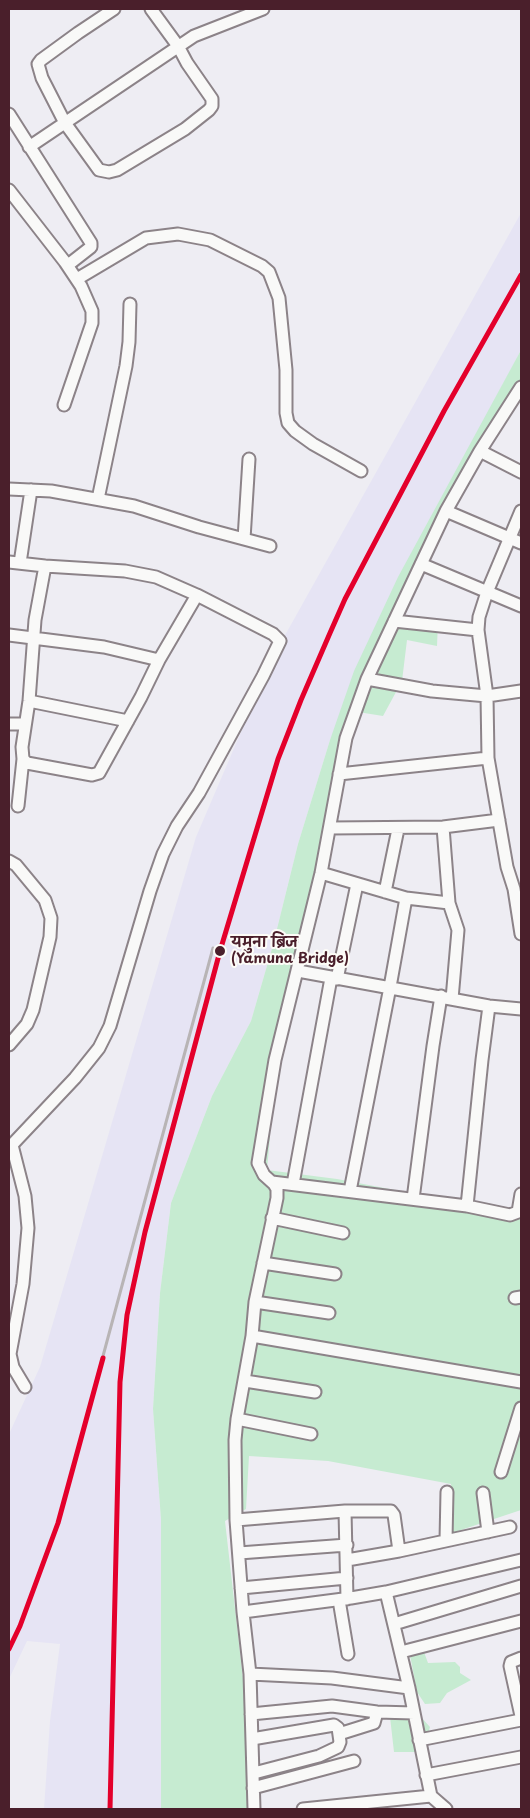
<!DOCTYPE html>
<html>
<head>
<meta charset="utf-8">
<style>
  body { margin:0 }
  #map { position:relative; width:530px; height:1818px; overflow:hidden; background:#eeedf3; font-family:"Playpen Sans",sans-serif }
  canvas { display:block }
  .frame { position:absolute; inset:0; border:10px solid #4a1f2b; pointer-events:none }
</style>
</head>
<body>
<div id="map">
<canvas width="530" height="1818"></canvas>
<div class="frame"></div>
</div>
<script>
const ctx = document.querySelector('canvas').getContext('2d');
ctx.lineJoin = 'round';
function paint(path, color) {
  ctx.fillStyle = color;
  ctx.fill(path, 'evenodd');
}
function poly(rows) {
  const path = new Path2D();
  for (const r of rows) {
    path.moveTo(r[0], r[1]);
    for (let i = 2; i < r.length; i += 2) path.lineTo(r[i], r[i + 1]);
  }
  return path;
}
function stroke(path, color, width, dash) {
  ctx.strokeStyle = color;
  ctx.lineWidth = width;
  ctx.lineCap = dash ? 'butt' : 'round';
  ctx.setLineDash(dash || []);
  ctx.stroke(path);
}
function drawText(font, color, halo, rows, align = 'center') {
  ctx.font = font + ' "Playpen Sans","Playpen Sans Deva",sans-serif';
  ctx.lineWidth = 4;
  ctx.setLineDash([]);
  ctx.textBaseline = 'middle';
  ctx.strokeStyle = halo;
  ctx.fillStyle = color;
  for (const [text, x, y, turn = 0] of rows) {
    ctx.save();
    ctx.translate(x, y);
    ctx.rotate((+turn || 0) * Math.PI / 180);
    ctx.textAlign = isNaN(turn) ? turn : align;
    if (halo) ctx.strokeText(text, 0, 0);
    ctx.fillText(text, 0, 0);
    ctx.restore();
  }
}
paint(poly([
  [521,213,521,350,498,394,330,740,298,844,273,945,251,1021,212,1096,171,1203,160,1293,153,1409,161,1520,161,1809,44,1809,50,1721,60,1644,27,1641,9,1679,9,1434,40,1367,196,837,274,655]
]), '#e6e4f4');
paint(poly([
  [521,350,521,392,446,516,402,615,438,622,437,646,407,640,402,681,383,716,358,712,344,766,279,1061,268,1126,270,1136,267,1170,337,1179,521,1214,521,1510,452,1533,451,1484,328,1461,249,1456,246,1509,225,1521,247,1714,249,1809,161,1809,161,1520,153,1409,160,1293,171,1203,212,1096,251,1021,273,945,298,844,330,740,354,671,398,577],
  [420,1650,424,1652,428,1663,455,1662,460,1667,460,1673,471,1680,447,1693,440,1703,425,1704,417,1692,410,1655],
  [420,1716,430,1727,425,1744,417,1752,394,1752,390,1717]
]), '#c6ebd1');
const minor = poly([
  [114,9,78,33,41,60,38,64,42,78,65,123,99,170,109,172,117,170,185,129,209,110,212,106,212,99,187,63,178,46,151,9],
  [9,114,91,243,91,247,68,265],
  [29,147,194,36,263,9],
  [9,190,65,262,81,286,92,311,92,323,64,405],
  [77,279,146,238,178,234,210,240,262,266,269,272,279,298,286,370,286,413,288,423,295,431,313,444,361,471],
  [480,451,521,472],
  [9,489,51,491,134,506,199,527,270,546],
  [98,499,126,366,129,342,130,304],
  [446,511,521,543],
  [521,511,487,592,479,617,478,630,487,696,488,758,507,867,514,889,521,934],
  [244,539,249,459],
  [9,562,45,566,125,571,156,577,197,595,273,634,280,641,263,676,199,793,177,826,163,854,150,891,110,1026,99,1048,75,1078,9,1148],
  [20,563,31,490],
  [421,564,521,606],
  [45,566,35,620,29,701,22,747,23,759,27,763,92,775,99,773,141,697,159,660,197,595],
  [394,621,478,630],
  [9,635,104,647,159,660],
  [367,679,432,691,487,696,521,691],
  [29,701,128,721],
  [9,724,25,724],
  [339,774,488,758],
  [18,806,23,759],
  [443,827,449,903],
  [330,828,443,827,499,820],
  [9,861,16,865,45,900,51,918,50,937,33,1010,27,1024,9,1045],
  [321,873,406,898,449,903,458,930,452,999],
  [385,892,398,829],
  [298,971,489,1006,521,1009],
  [337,979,357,884],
  [12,1145,25,1196,28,1228,23,1284,10,1354,13,1367,25,1387],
  [272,1182,467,1206,510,1215,518,1212,521,1194],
  [293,1184,331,978],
  [350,1191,390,987,406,898],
  [413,1199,433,1046,441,996],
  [467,1206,482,1060,489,1006],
  [272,1218,343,1233],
  [263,1263,335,1274],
  [515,1298,521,1297],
  [255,1302,329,1313],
  [252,1336,521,1382],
  [245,1381,315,1392],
  [237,1419,311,1434],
  [501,1472,521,1408],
  [483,1493,488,1532],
  [345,1511,347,1599],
  [236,1520,345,1511,391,1511,394,1515,399,1551],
  [446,1540,447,1492],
  [239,1553,347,1545],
  [347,1560,399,1551,510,1527],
  [241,1588,347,1578],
  [386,1592,409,1688,431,1796],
  [339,1600,348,1654],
  [243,1612,351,1598,386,1592,521,1560],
  [394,1624,521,1586],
  [401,1652,521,1621],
  [521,1658,511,1662,510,1666,521,1716],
  [250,1674,332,1678,409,1688],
  [251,1714,332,1706,377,1712,414,1713],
  [339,1734,374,1723,377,1712],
  [252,1739,334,1725,338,1728,340,1742,338,1747,319,1756,254,1773],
  [419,1740,521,1720],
  [426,1775,521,1757],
  [253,1788,354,1761],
  [254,1809,250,1674,243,1612,236,1520,235,1440,237,1419,252,1336,255,1302,277,1198,277,1189,274,1184,264,1175,258,1163,275,1060,321,873,346,738,367,679,446,511,480,451,521,387],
  [303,1809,431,1796,446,1809]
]);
stroke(minor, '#8c8388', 15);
stroke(minor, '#f9f9f8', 11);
stroke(poly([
  [9,1649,20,1626,58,1523,213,948]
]), '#b8b4b5', 3);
stroke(poly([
  [9,1649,20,1626,58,1523,103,1358],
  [110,1809,120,1382,127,1315,145,1232,220,951,278,759,301,700,330,633,345,599,444,411,521,275]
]), '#e4002b', 5);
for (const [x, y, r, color] of [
  [220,951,6,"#4a1f2b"]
]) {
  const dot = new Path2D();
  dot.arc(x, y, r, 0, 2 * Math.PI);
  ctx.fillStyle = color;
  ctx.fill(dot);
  stroke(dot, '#fdfcf7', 2);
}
drawText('bold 14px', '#4a1f2b', '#fdfcf7', [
  ["यमुना ब्रिज",231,943],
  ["(Yamuna Bridge)",231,959]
], 'left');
</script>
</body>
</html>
